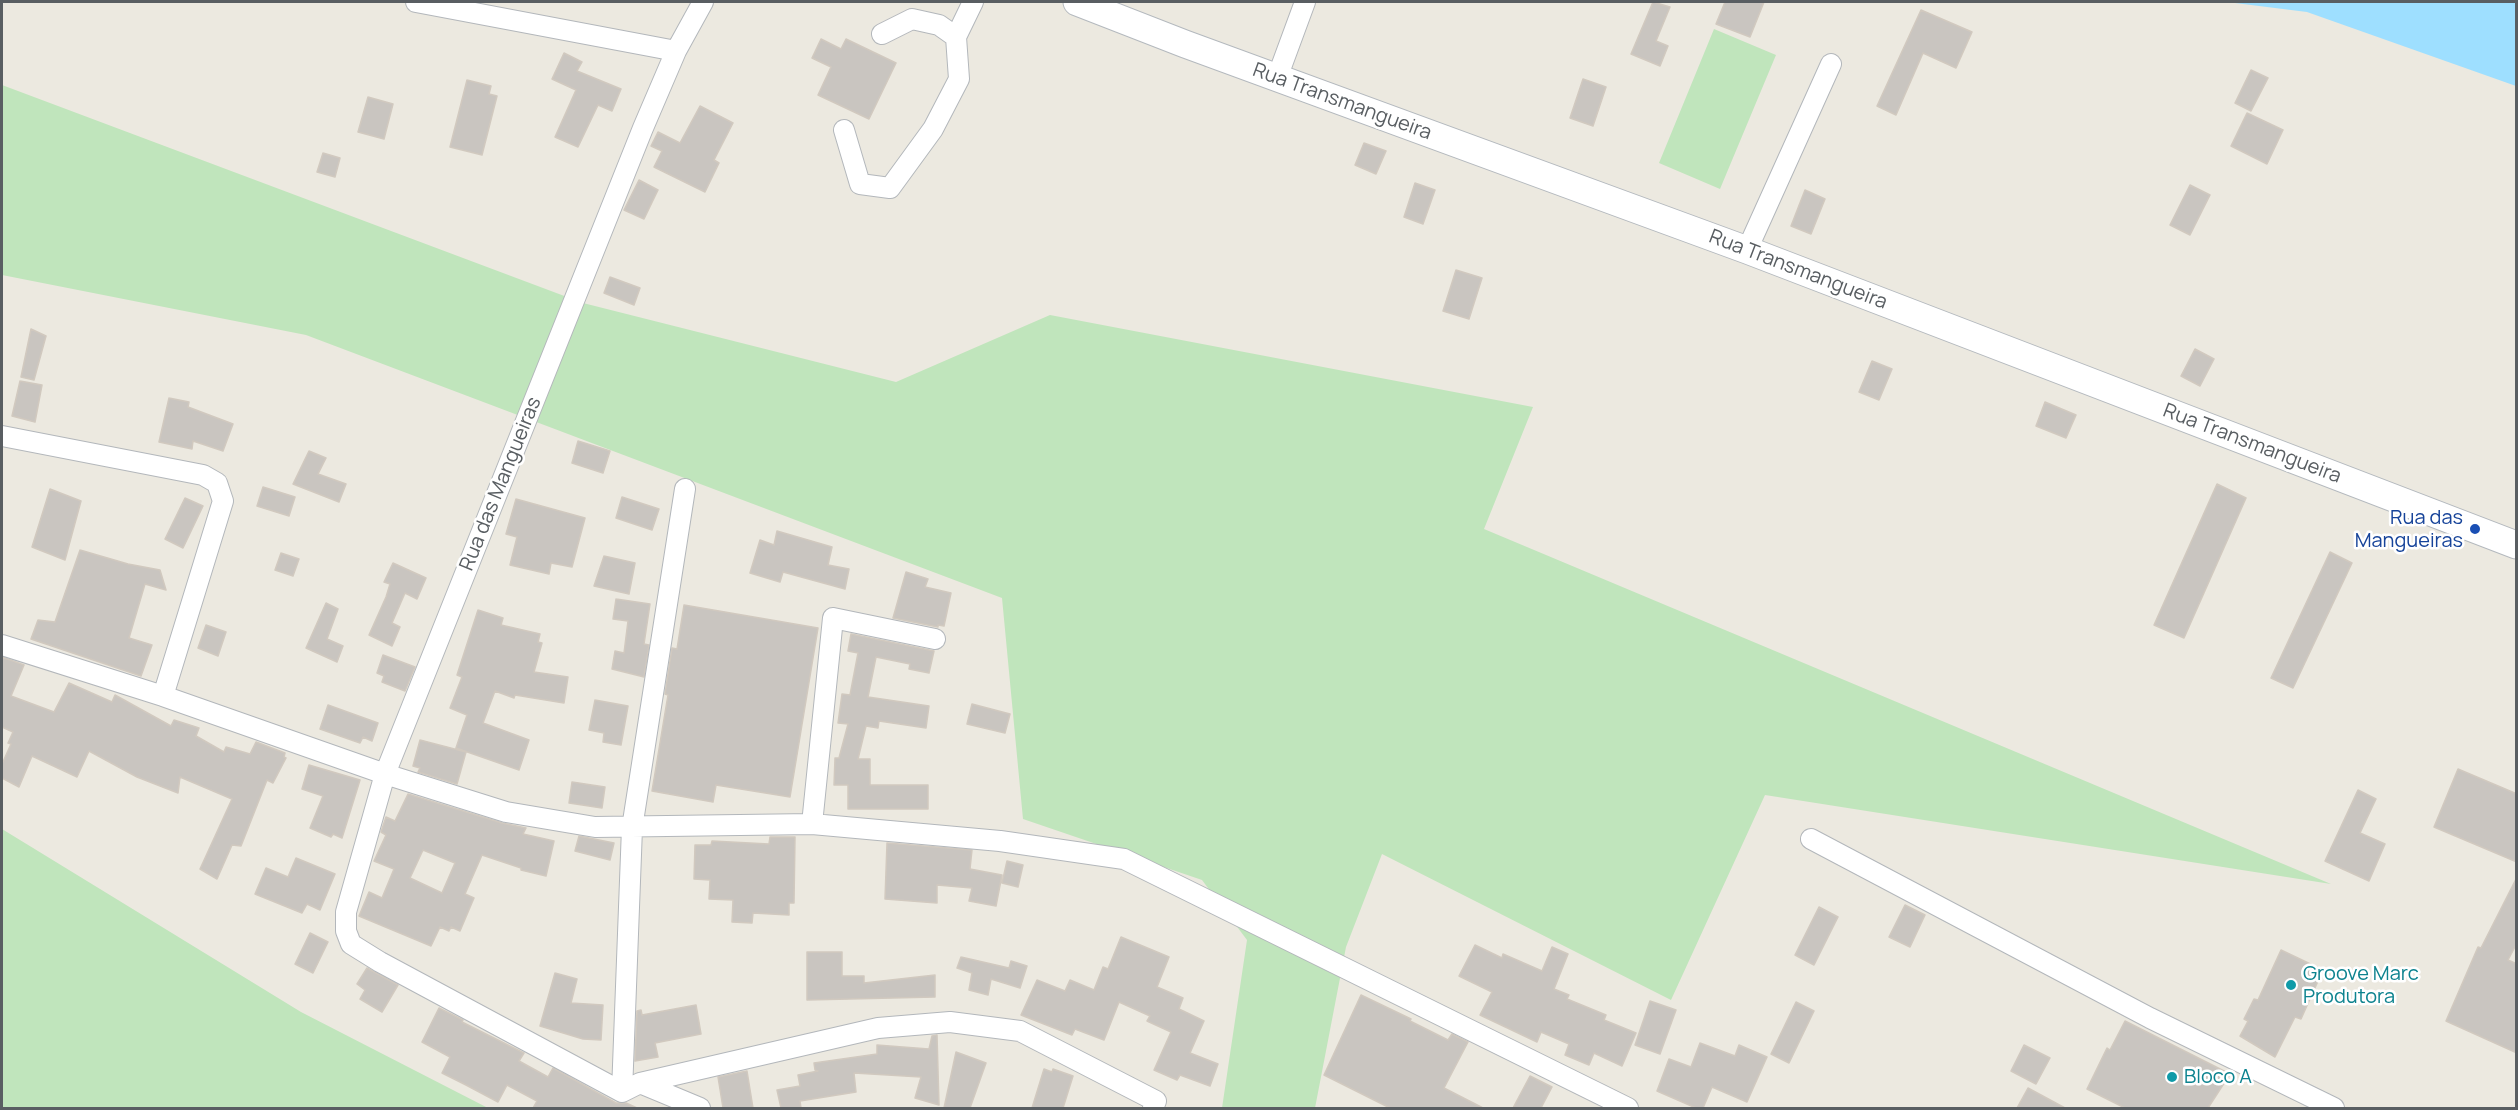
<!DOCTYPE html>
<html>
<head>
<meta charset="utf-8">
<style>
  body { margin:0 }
  #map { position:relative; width:2518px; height:1110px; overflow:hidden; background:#ece9e0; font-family:Manrope,sans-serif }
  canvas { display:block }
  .frame { position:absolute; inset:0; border:3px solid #595e62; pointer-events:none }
</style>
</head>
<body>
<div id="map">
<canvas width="2518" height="1110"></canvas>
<div class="frame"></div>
</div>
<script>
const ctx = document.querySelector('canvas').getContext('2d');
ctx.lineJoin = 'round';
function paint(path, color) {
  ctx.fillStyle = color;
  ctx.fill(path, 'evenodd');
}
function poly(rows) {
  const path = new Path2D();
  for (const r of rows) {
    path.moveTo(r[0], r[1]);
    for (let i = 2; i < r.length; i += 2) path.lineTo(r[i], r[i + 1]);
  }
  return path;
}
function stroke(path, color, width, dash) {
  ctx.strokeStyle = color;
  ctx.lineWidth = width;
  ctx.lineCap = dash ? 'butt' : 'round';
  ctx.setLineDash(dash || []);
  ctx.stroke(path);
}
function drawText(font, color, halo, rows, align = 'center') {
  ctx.font = font + ' Manrope,sans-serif';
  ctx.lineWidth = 5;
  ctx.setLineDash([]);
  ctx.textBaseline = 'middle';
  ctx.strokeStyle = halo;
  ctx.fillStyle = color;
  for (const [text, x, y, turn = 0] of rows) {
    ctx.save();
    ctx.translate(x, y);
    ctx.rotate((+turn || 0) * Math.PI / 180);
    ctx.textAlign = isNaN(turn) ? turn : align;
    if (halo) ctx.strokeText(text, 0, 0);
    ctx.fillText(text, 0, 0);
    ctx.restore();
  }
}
paint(poly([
  [1714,29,1776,55,1720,189,1659,163],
  [2,85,583,303,896,382,1050,315,1533,407,1484,529,2331,884,1765,795,1671,1000,1382,854,1346,947,1315,1108,1222,1108,1247,940,1202,880,1023,819,1002,598,306,335,2,275],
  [2,829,301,1012,488,1108,2,1108]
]), '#c0e5bc');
paint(poly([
  [2227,2,2516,2,2516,86,2307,12]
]), '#9edfff');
const building = poly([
  [1653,2,1670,7,1656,41,1668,46,1660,66,1631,54,1653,2],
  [1725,2,1764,2,1750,37,1716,24,1725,2],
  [1921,10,1972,32,1956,68,1923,53,1896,115,1877,106,1921,10],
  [821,39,841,49,846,39,896,63,869,119,818,95,831,67,812,58,821,39],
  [564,53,582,62,577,71,621,89,612,111,598,105,578,147,555,137,576,90,552,79,564,53],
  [2251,70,2268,78,2251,111,2235,103,2251,70],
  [1583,79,1606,87,1593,126,1570,118,1583,79],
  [467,80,491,86,489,94,497,96,482,155,450,147,467,80],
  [368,97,393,104,384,139,358,132,368,97],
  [700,106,733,123,714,160,719,163,705,192,654,167,662,151,651,146,658,132,680,143,700,106],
  [2247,113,2283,130,2267,164,2231,146,2247,113],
  [1364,143,1386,151,1376,174,1355,165,1364,143],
  [323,153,340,158,335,177,317,172,323,153],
  [639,180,658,190,644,219,624,210,639,180],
  [1415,183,1435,190,1423,224,1404,217,1415,183],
  [2190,185,2210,195,2190,235,2170,225,2190,185],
  [1805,190,1825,199,1811,234,1791,226,1805,190],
  [1456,270,1482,278,1469,319,1443,311,1456,270],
  [610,277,640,288,634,305,604,293,610,277],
  [31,329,46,336,34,380,21,377,31,329],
  [2195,349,2214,359,2200,386,2181,376,2195,349],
  [1872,361,1892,369,1879,400,1859,392,1872,361],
  [20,381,42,385,35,422,12,416,20,381],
  [169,398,189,402,188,407,233,424,223,451,193,441,192,449,159,442,169,398],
  [2045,402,2076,415,2066,438,2036,426,2045,402],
  [578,441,610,451,603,473,572,463,578,441],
  [309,451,326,458,318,474,346,484,339,502,293,484,309,451],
  [2217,484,2246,498,2184,638,2154,625,2217,484],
  [263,487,295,497,289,516,257,506,263,487],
  [50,489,81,501,65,560,32,547,50,489],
  [622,497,659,509,652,530,616,518,622,497],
  [185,498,203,506,183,548,165,539,185,498],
  [516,499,585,518,572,567,551,563,549,574,510,565,517,537,506,534,516,499],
  [777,531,832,547,828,565,849,569,845,589,783,572,780,582,750,573,760,540,774,545,777,531],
  [80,550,128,564,160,570,166,590,145,584,129,638,152,645,141,676,31,639,38,620,55,622,80,550],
  [2330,552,2352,563,2293,688,2271,678,2330,552],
  [281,553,299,559,293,576,275,570,281,553],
  [604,556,635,563,629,594,594,586,604,556],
  [393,563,426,578,417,599,405,593,392,623,400,627,392,646,369,635,386,597,390,584,384,582,393,563],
  [906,572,928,579,925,587,951,593,944,626,938,625,938,627,893,618,906,572],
  [616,599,650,604,644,644,649,645,644,677,612,669,615,651,624,653,628,621,613,619,616,599],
  [326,603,338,609,327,639,343,646,337,662,306,648,326,603],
  [684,605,818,628,790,797,716,785,713,802,652,791,668,695,665,694,672,648,677,649,684,605],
  [478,610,503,618,501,625,540,634,538,642,542,643,534,672,568,677,564,703,515,695,514,698,495,691,483,723,529,740,519,770,456,748,467,715,450,708,462,677,457,675,478,610],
  [206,625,226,632,218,656,198,648,206,625],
  [851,634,934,651,929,673,909,669,910,664,876,657,868,697,929,706,926,728,879,721,878,728,866,726,858,759,870,759,870,785,928,785,928,809,848,809,848,785,834,785,835,758,839,758,848,724,838,723,842,694,850,695,858,653,848,651,851,634],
  [383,655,415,667,405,691,382,682,384,676,377,673,383,655],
  [2,657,24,665,11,696,54,712,69,683,112,702,115,695,171,726,174,720,199,728,196,736,224,752,226,747,250,754,256,742,285,753,284,757,286,758,273,783,267,780,241,846,232,845,217,879,200,869,232,799,180,777,178,793,137,777,89,751,77,777,32,756,19,787,2,778,2,764,11,744,8,743,13,732,2,727,2,657],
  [595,700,628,706,621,745,603,742,604,733,589,730,595,700],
  [972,704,1010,714,1005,733,967,724,972,704],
  [328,705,378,723,372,741,363,737,360,743,320,729,328,705],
  [420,740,466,752,457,784,418,772,420,768,413,766,420,740],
  [309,765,360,780,342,838,333,834,331,837,310,828,323,796,302,789,309,765],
  [2458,769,2517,794,2517,862,2434,827,2458,769],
  [572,782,605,787,602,808,569,803,572,782],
  [2358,790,2376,799,2360,833,2385,844,2369,881,2325,861,2358,790],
  [408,794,502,823,526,828,523,834,554,841,546,876,521,870,521,868,482,855,465,894,474,898,460,931,451,927,449,931,440,927,431,946,359,916,369,892,382,898,394,869,374,861,386,835,381,832,386,817,395,821,408,794],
  [423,850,455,863,442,893,410,878,423,850],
  [579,836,614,843,610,860,575,851,579,836],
  [770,837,795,837,794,903,789,903,789,915,753,913,752,923,732,922,733,900,709,899,710,880,694,879,695,845,711,845,712,841,769,844,770,837],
  [887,843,972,850,970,869,1002,875,996,906,969,901,972,888,937,885,937,903,885,899,887,843],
  [296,858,335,874,320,910,307,904,302,913,255,894,266,868,288,877,296,858],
  [1007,861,1023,865,1018,887,1002,883,1007,861],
  [2517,877,2517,943,2508,960,2517,964,2517,1053,2446,1021,2478,947,2481,948,2517,877],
  [1905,905,1925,915,1910,947,1889,937,1905,905],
  [1819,907,1838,917,1814,965,1795,955,1819,907],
  [310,933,328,942,313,973,295,964,310,933],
  [1121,937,1169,957,1157,987,1183,998,1179,1009,1204,1021,1190,1053,1218,1064,1210,1086,1180,1075,1177,1080,1154,1070,1171,1032,1147,1021,1150,1016,1119,1002,1104,1040,1075,1029,1072,1035,1021,1015,1037,980,1065,991,1070,980,1094,990,1103,967,1108,969,1121,937],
  [1475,945,1502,958,1503,954,1542,971,1552,947,1568,954,1554,989,1569,995,1567,999,1606,1015,1604,1020,1636,1033,1622,1066,1594,1053,1589,1065,1565,1055,1569,1044,1541,1032,1537,1042,1480,1015,1492,992,1459,976,1475,945],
  [2281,950,2323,970,2301,1019,2295,1017,2275,1057,2240,1036,2248,1021,2244,1019,2254,999,2258,1000,2281,950],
  [807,952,842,952,842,976,864,976,864,983,935,975,935,997,807,1000,807,952],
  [961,957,1009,968,1011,961,1027,966,1020,988,991,979,988,995,969,990,972,973,957,968,961,957],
  [367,968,398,985,382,1012,360,999,365,990,357,984,367,968],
  [555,973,577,979,571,1003,603,1005,601,1040,583,1039,540,1026,555,973],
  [1361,995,1411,1019,1410,1021,1448,1040,1452,1034,1468,1042,1444,1088,1483,1108,1390,1108,1324,1075,1361,995],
  [1650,1001,1676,1010,1660,1054,1635,1045,1650,1001],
  [1796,1002,1814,1011,1789,1063,1771,1054,1796,1002],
  [696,1005,701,1034,655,1043,658,1057,635,1061,637,1011,641,1010,642,1015,696,1005],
  [439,1008,463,1020,462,1022,524,1053,519,1061,548,1077,553,1068,616,1103,626,1103,637,1108,533,1108,537,1101,507,1085,498,1102,466,1085,442,1073,450,1057,422,1042,439,1008],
  [2125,1021,2230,1074,2208,1108,2125,1108,2087,1089,2107,1048,2110,1050,2125,1021],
  [937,1035,939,1105,915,1098,921,1077,854,1073,856,1092,800,1101,801,1108,781,1108,777,1090,800,1086,798,1075,818,1071,815,1070,814,1063,877,1054,877,1045,929,1049,932,1036,937,1035],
  [1700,1043,1735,1056,1739,1045,1767,1057,1747,1102,1712,1087,1703,1108,1696,1108,1657,1091,1669,1059,1691,1067,1700,1043],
  [2024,1045,2050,1058,2036,1084,2011,1071,2024,1045],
  [956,1052,986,1063,970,1108,944,1108,956,1052],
  [1044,1069,1052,1072,1053,1069,1073,1076,1063,1108,1032,1108,1044,1069],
  [747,1071,753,1108,723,1108,718,1077,747,1071],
  [1530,1076,1552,1087,1541,1108,1513,1108,1530,1076],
  [2028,1088,2065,1108,2017,1108,2028,1088]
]);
paint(building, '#c9c5c0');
stroke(building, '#d1c9bf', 1.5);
const street = poly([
  [416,2,676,51],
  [882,34,912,19,939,25,956,37],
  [1277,78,1305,2],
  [844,130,860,184,890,188,933,129,959,79,956,37,973,2],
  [1747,250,1831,64],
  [2,436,203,475,217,483,223,501,163,696],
  [2,645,163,696,385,774,506,812,595,827,812,824,1000,841,1124,859,1628,1108],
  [812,824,833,618,935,639],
  [1811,839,2150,1018,2334,1108],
  [640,1083,878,1028,950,1022,1020,1031,1156,1101,1153,1108],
  [622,1092,632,828,685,489],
  [700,1108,640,1083,622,1092,380,962,351,944,346,931,346,912,385,774,643,128,676,51,703,2]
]);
const secondary = poly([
  [1077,2,1185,44,1747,250,2516,545]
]);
stroke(street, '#b3b7bb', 22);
stroke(secondary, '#b4b9be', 29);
stroke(street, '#fff', 20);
stroke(secondary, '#fff', 27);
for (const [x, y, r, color] of [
  [2475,529,6,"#1a4fb4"],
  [2291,985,6,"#0f9aa8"],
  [2172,1077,6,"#0f9aa8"]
]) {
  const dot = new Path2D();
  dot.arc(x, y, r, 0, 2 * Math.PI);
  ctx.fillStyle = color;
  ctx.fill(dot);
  stroke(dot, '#fff', 2);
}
drawText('20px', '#595e62', '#fff', [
  ["Rua Transmangueira",1342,102,20],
  ["Rua Transmangueira",1798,270,21],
  ["Rua Transmangueira",2252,444,21],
  ["Rua das Mangueiras",501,484,-68]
]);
drawText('20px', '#164399', '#fff', [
  ["Rua das",2463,518],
  ["Mangueiras",2463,541]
], 'right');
drawText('20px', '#0d838f', '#fff', [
  ["Groove Marc",2303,974],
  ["Produtora",2303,997],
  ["Bloco A",2184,1077]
], 'left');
</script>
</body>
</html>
